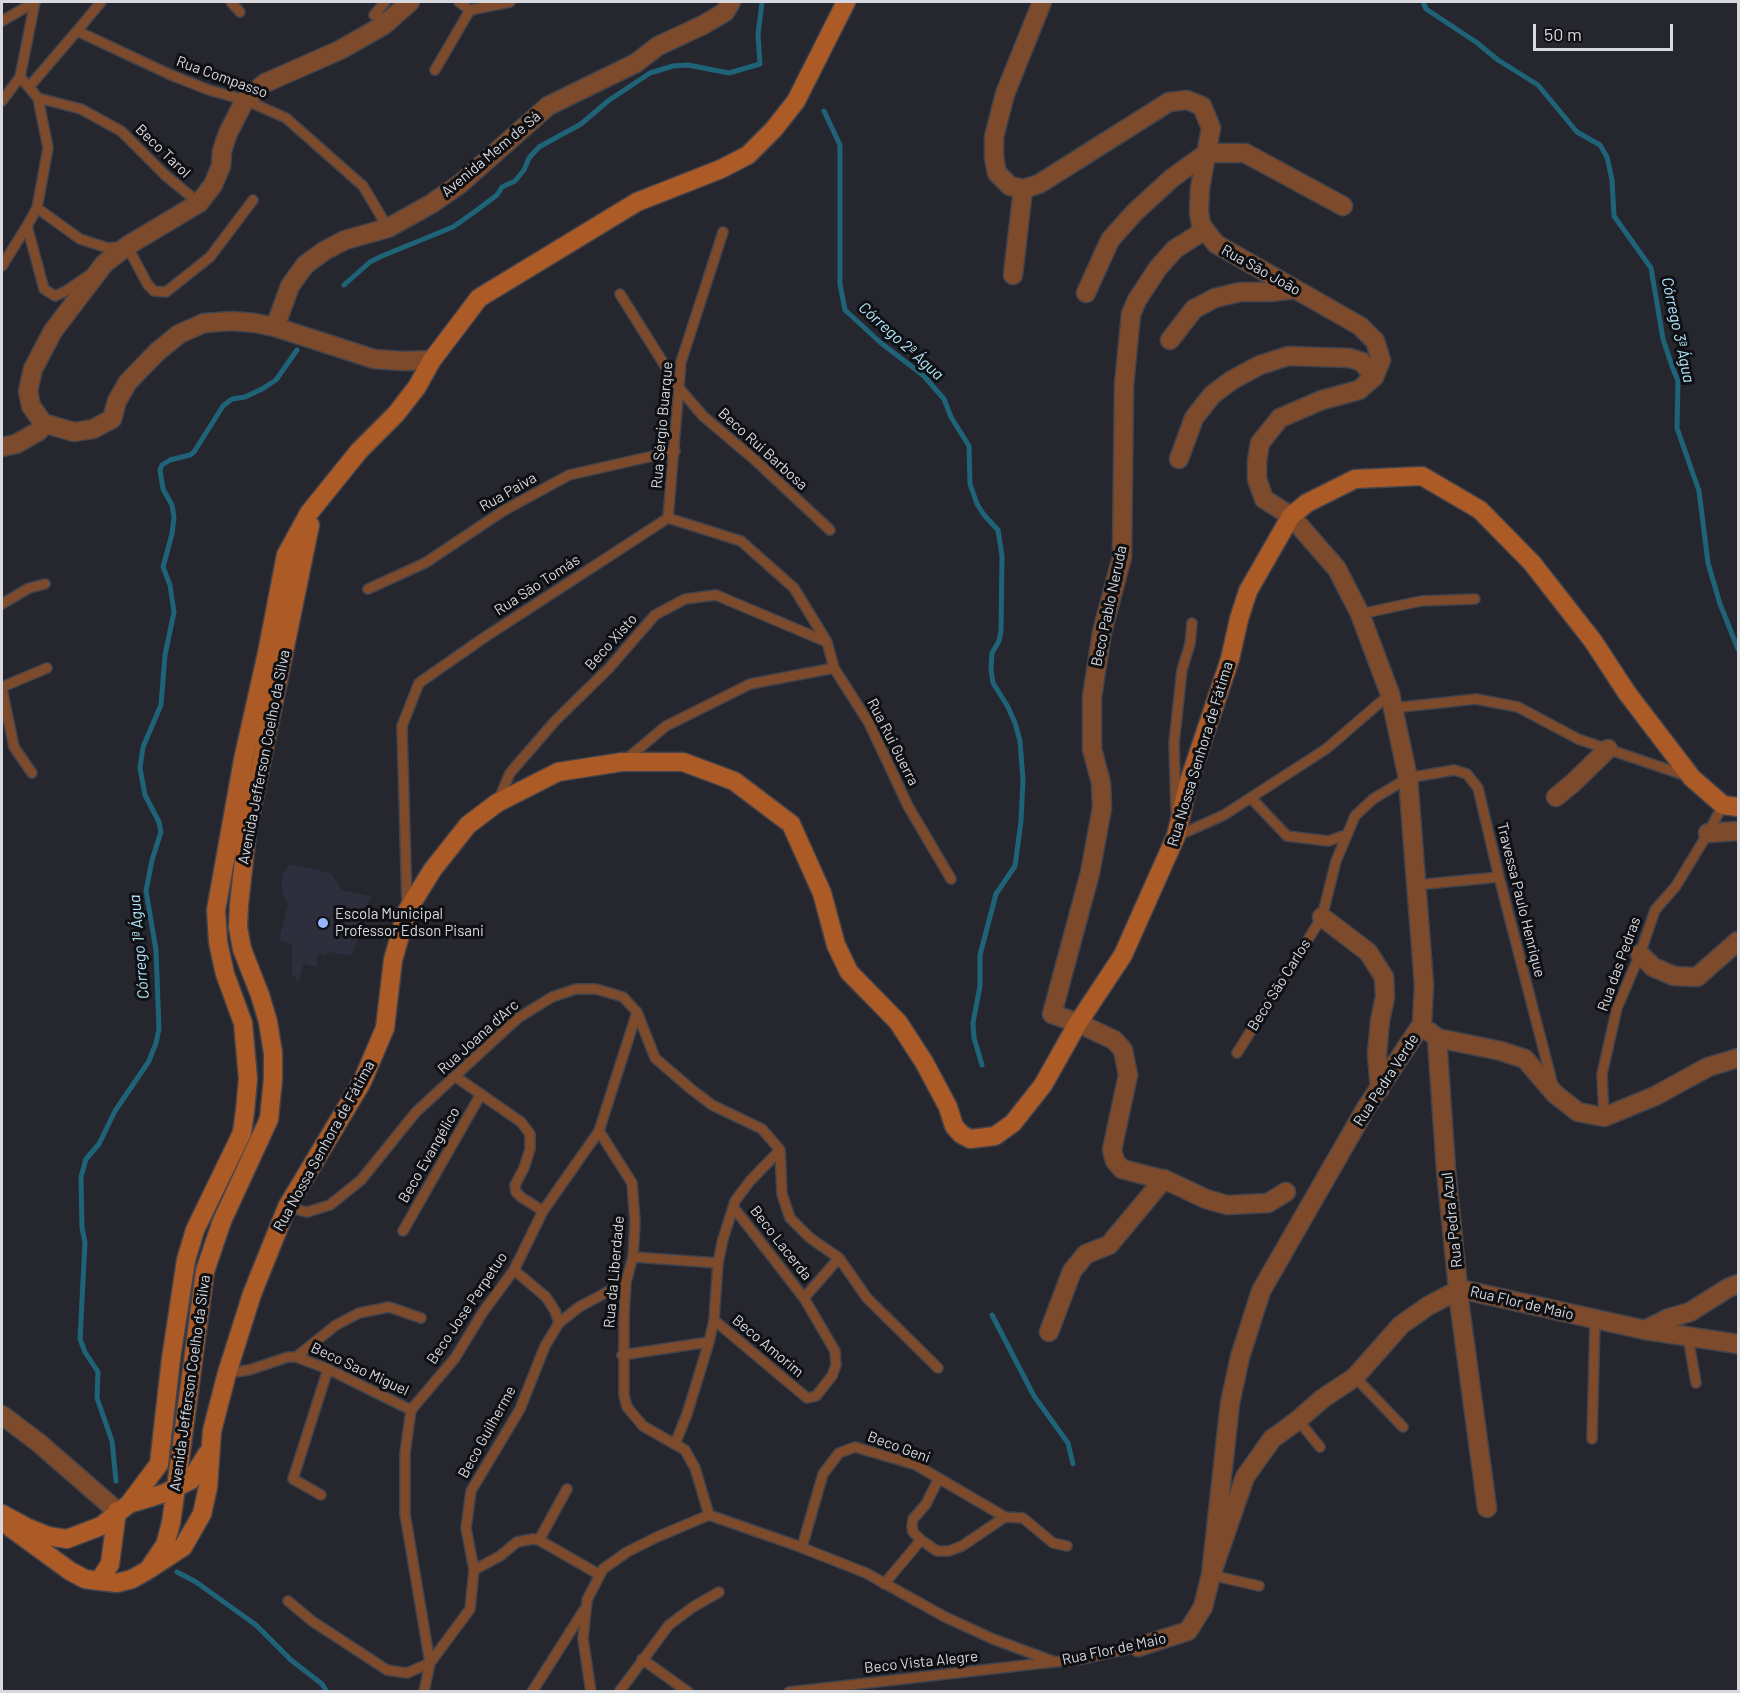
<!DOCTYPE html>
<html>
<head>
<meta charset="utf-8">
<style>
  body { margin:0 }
  #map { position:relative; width:1740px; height:1693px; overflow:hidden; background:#26262f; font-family:Barlow,sans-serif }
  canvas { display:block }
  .frame { position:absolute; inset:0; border:3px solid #d8d9df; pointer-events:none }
  .scale { position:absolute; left:1533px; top:24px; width:140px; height:27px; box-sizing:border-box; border:3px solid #d8d9df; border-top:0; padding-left:8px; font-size:18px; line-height:21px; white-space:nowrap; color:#d8d9df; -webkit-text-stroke:4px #0f1013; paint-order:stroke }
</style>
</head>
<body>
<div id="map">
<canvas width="1740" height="1693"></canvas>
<div class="frame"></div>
<div class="scale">50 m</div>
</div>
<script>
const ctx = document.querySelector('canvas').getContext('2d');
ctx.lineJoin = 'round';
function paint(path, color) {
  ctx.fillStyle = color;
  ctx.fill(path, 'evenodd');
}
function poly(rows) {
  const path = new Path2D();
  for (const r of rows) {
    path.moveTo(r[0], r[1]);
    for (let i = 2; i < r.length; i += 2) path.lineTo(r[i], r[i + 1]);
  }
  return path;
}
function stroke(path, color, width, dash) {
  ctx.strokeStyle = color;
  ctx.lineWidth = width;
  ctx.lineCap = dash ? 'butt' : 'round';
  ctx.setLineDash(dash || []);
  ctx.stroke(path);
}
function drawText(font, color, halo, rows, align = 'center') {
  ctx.font = font + ' Barlow,sans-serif';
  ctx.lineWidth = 6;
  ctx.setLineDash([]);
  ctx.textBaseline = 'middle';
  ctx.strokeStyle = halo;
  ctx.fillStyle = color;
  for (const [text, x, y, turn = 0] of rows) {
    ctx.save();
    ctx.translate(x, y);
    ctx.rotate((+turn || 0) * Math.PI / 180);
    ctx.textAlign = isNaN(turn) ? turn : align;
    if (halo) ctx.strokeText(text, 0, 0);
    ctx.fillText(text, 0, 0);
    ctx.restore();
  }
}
paint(poly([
  [289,864,331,873,342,890,371,896,352,956,328,952,326,956,319,954,316,967,304,964,298,982,292,973,292,944,279,940,288,905,284,897,281,886,283,874]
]), '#2e2e3c');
stroke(poly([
  [1423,2,1426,9,1476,42,1498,60,1538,85,1577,132,1600,145,1607,157,1612,180,1614,216,1651,268,1663,339,1673,369,1678,381,1677,428,1699,491,1708,563,1720,604,1738,649],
  [824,111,840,145,840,284,845,310,881,343,924,376,944,399,951,417,969,446,970,484,977,504,984,515,998,530,1002,556,1001,631,999,641,992,653,991,669,993,683,1008,707,1015,723,1020,741,1023,780,1021,821,1015,866,996,894,980,955,980,986,973,1023,974,1038,982,1065],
  [344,285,370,262,382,256,453,227,473,213,497,195,502,187,515,181,524,170,529,158,539,147,581,124,608,101,650,73,673,66,688,65,729,73,760,64,758,34,762,2],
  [992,1315,1034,1396,1068,1443,1073,1464],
  [116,1481,112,1441,97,1398,98,1372,85,1352,80,1339,85,1242,82,1228,81,1177,86,1159,99,1144,115,1111,149,1061,156,1043,159,1029,156,950,146,891,152,860,161,832,159,822,145,795,140,768,143,747,161,705,165,655,174,612,170,585,163,567,172,534,174,517,172,505,163,489,160,470,162,465,170,460,190,455,194,452,223,406,232,399,245,397,262,389,276,380,297,350],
  [177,1572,196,1582,256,1625,291,1660,322,1684,327,1692]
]), '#1f6378', 5);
const lane = poly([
  [231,2,240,12],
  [385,2,374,15,390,20],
  [459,2,470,10,510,2],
  [2,21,33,3],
  [77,31,101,2],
  [435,70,470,10],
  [20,77,38,98,48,148,37,208,27,226,44,289,55,296,66,291,88,276],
  [29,87,77,31,171,75,209,90,245,100,286,118,363,186,388,228],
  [38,98,81,109,121,131,165,175,199,203],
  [2,101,20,77,35,2],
  [37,208,80,239,108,248,127,246,148,285,154,291,166,292,210,257,253,200],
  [2,266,27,226],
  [620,294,679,388,703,416,755,460,830,530],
  [668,518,681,362,723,232],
  [368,589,425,563,503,511,569,475,675,451],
  [2,604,29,588,45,584],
  [1360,614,1421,601,1475,599],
  [2,687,47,668],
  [2,689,14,747,32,773],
  [1393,708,1476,699,1518,707,1578,739,1687,776],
  [624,761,666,726,750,684,834,668,869,723,908,806,951,879],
  [1251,798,1287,836,1328,841,1346,835],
  [498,801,510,773,555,721,609,668,655,615,685,599,716,595,827,642],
  [1176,811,1174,743,1182,670,1190,644,1192,623],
  [1177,836,1224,815,1326,749,1390,694],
  [1416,885,1499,877],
  [407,906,402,726,419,683,482,639,668,518,741,541,794,588,827,642,834,668],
  [637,1012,599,1131,632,1183,635,1222,633,1257,626,1282,624,1315,624,1395,627,1407,643,1426,685,1450,695,1468,709,1515],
  [1237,1053,1322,917,1336,861,1355,816,1373,799,1408,778,1454,770,1467,774,1478,788,1499,877,1553,1086],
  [456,1077,521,1122,530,1134,530,1149,524,1168,515,1185,516,1192,521,1197,543,1211],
  [1604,1117,1602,1074,1617,1008,1640,954,1655,910,1676,886,1708,833,1723,805],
  [287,1207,307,1212,330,1205,361,1180,416,1112,518,1018,552,997,576,989,596,989,623,997,637,1012,655,1058,691,1089,712,1105,762,1129,780,1150,782,1194,790,1218,810,1238,839,1258,867,1298,938,1368],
  [403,1231,481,1094],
  [633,1257,718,1263],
  [514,1270,546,1297,555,1311,559,1323],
  [804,1298,839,1258],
  [714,1320,807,1398,816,1396,832,1376,836,1365,835,1351,804,1298,734,1208],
  [1688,1337,1696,1383],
  [622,1355,709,1342],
  [296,1357,336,1325,359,1313,389,1307,421,1318],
  [227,1373,249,1370,288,1357,296,1357,328,1369,411,1410],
  [1355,1377,1403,1427],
  [1298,1420,1320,1447],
  [1592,1439,1595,1320],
  [675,1444,687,1414,709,1342,714,1320,718,1263,723,1239,735,1201,750,1181,780,1150],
  [939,1478,926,1504,913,1519,912,1526,913,1532,921,1540,937,1551,949,1551,962,1546,1005,1517],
  [321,1495,293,1479,328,1369],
  [539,1540,567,1489],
  [802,1547,823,1474,839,1453,855,1447,916,1465,1005,1517,1023,1518,1053,1543,1067,1546],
  [474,1570,500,1556,517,1542,533,1539,539,1540,600,1575],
  [1211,1575,1259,1586],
  [884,1584,921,1540],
  [288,1601,312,1621,387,1670,407,1673,430,1663,470,1609,474,1570,466,1528,471,1491,520,1409,545,1346,559,1323,579,1307,626,1282],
  [642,1659,688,1692],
  [424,1692,430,1663,405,1514,405,1453,411,1410,455,1358,483,1312,514,1270,543,1211,599,1131],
  [532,1692,584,1610],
  [591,1692,583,1639,587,1600,603,1569,627,1552,657,1537,709,1515,795,1545,866,1573,945,1617,993,1639,1055,1662,1082,1659,1138,1647],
  [619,1692,669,1625,693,1607,719,1592],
  [789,1692,1053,1662]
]);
const street = poly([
  [410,2,384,25,340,50,265,83,245,100,228,133,222,151,221,166,213,185,199,203,127,246,104,264,53,331,33,369,28,391,31,406,43,423,74,432,93,429,112,419,117,401,128,382,157,352,179,334,204,323,232,321,255,323,275,327,374,359,402,361,432,360],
  [1042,2,1005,94,994,137,994,157,997,173,1010,186,1023,189,1039,184,1169,102,1187,100,1202,106,1211,128,1200,188,1199,212,1201,224,1205,230,1216,244,1360,326,1375,341,1381,360,1374,377,1359,390,1322,400,1280,418,1260,443,1257,461,1257,479,1264,499,1291,516,1337,569,1360,614,1390,694,1408,778,1424,985,1422,1024,1366,1108,1261,1291,1240,1357,1230,1403,1211,1575],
  [1205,230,1175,249,1158,268,1137,300,1131,314,1124,385,1122,557,1102,632,1092,697,1092,749,1101,783,1102,808,1090,873,1052,1014,1078,1023,1114,1040,1123,1050,1128,1075,1112,1150,1115,1161,1122,1169,1168,1181,1206,1199,1227,1205,1268,1203,1286,1192],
  [1013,275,1023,189],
  [1086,293,1110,240,1134,213,1172,178,1207,153,1245,153,1343,206],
  [275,327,290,286,305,265,324,251,345,240,388,228,431,204,460,184,548,106,636,63,658,46,703,25,725,12,731,2],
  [1170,340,1194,309,1215,298,1240,292,1271,292,1294,289],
  [2,447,16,444,39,431,43,423],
  [1179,459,1194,418,1212,395,1232,380,1260,365,1288,356,1350,358,1362,362,1374,377],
  [1556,797,1573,783,1608,749],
  [1708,833,1738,831],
  [1322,917,1368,952,1384,977,1385,997,1380,1021,1377,1054,1380,1089],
  [1640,954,1653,967,1674,976,1697,977,1738,941],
  [1430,1032,1437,1038,1501,1051,1525,1059,1555,1094,1578,1112,1604,1117,1655,1096,1708,1067,1738,1058],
  [1437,1038,1446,1170,1460,1308,1487,1508],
  [1645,1330,1669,1318,1690,1312,1728,1288,1738,1284],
  [1049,1332,1072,1271,1086,1254,1109,1245,1164,1179],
  [2,1415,39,1443,117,1511],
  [1138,1647,1188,1631,1203,1607,1211,1575,1245,1477,1272,1439,1298,1420,1322,1399,1355,1377,1401,1325,1428,1306,1460,1289,1645,1330,1738,1344]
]);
const secondary = poly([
  [129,1504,165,1493,191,1480,207,1454],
  [2,1514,26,1527,48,1536,67,1539,101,1526,129,1504,159,1464,171,1359,186,1260,195,1230,242,1133,245,1111,248,1079,243,1023,225,974,218,942,216,910,243,760,267,653,286,555,309,513,359,451,396,414,417,387,432,360,479,298,637,202,721,169,748,155,774,129,796,101,846,2],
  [11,1528,70,1571,85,1579,99,1581,117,1583,132,1579,148,1570,165,1545,171,1523,179,1466,205,1271,222,1221,269,1119,273,1079,273,1053,268,1022,260,995,242,949,238,927,239,905,247,832,310,525],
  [148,1570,183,1547,202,1514,208,1487,212,1431,227,1373,252,1294,287,1207,362,1082,385,1028,393,960,407,911,433,869,468,825,497,803,558,772,622,762,683,762,734,781,791,824,822,893,836,945,849,972,898,1022,924,1062,948,1107,954,1126,961,1134,970,1139,995,1136,1013,1123,1043,1085,1078,1023,1123,955,1176,836,1189,781,1230,659,1239,619,1248,591,1291,516,1307,503,1355,479,1422,476,1480,510,1532,563,1593,641,1627,693,1692,778,1723,805,1738,807],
  [99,1581,110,1564,117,1511]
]);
stroke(lane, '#42434b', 12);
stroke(street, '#42434b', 21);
stroke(secondary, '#42434b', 21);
stroke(lane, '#7d4a2b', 9);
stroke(street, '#7d4a2b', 18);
stroke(secondary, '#ac5b26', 18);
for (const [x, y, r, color] of [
  [323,923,6,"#96b6fd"]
]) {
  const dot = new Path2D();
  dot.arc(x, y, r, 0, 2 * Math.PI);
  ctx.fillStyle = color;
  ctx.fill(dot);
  stroke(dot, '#0f1013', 2);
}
drawText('15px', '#d8d9df', '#0f1013', [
  ["Rua Compasso",222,77,20],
  ["Beco Tarol",163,151,44],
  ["Avenida Mem de Sá",491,154,-40],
  ["Rua São João",1261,270,29],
  ["Rua Sérgio Buarque",662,425,-85],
  ["Beco Rui Barbosa",763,449,42],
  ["Rua Paiva",508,492,-30],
  ["Rua São Tomás",537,585,-33],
  ["Beco Pablo Neruda",1109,606,-78],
  ["Beco Xisto",611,642,-48],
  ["Rua Rui Guerra",893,742,63],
  ["Rua Nossa Senhora de Fátima",1200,754,-73],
  ["Avenida Jefferson Coelho da Silva",264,757,-79],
  ["Travessa Paulo Henrique",1521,900,76],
  ["Rua das Pedras",1619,964,-70],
  ["Beco São Carlos",1279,985,-58],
  ["Rua Joana d'Arc",478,1037,-42],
  ["Rua Pedra Verde",1386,1080,-57],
  ["Rua Nossa Senhora de Fátima",324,1146,-61],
  ["Beco Evangélico",429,1155,-60],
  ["Rua Pedra Azul",1452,1220,-96],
  ["Beco Lacerda",781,1243,52],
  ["Rua da Liberdade",614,1272,-85],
  ["Rua Flor de Maio",1522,1303,13],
  ["Beco Jose Perpetuo",467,1308,-56],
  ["Beco Amorim",768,1346,40],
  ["Beco Sao Miguel",360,1369,25],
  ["Avenida Jefferson Coelho da Silva",190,1383,-82],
  ["Beco Guilherme",487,1432,-61],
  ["Beco Geni",899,1447,20],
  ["Rua Flor de Maio",1114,1649,-12],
  ["Beco Vista Alegre",921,1662,-6]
]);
drawText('15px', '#d8d9df', '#0f1013', [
  ["Escola Municipal",335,914],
  ["Professor Edson Pisani",335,931]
], 'left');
drawText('italic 16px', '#b4eafe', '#0f1013', [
  ["Córrego 3ª Água",1678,330,78],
  ["Córrego 2ª Água",901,341,42],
  ["Córrego 1ª Água",139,947,-95]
]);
</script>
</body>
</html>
